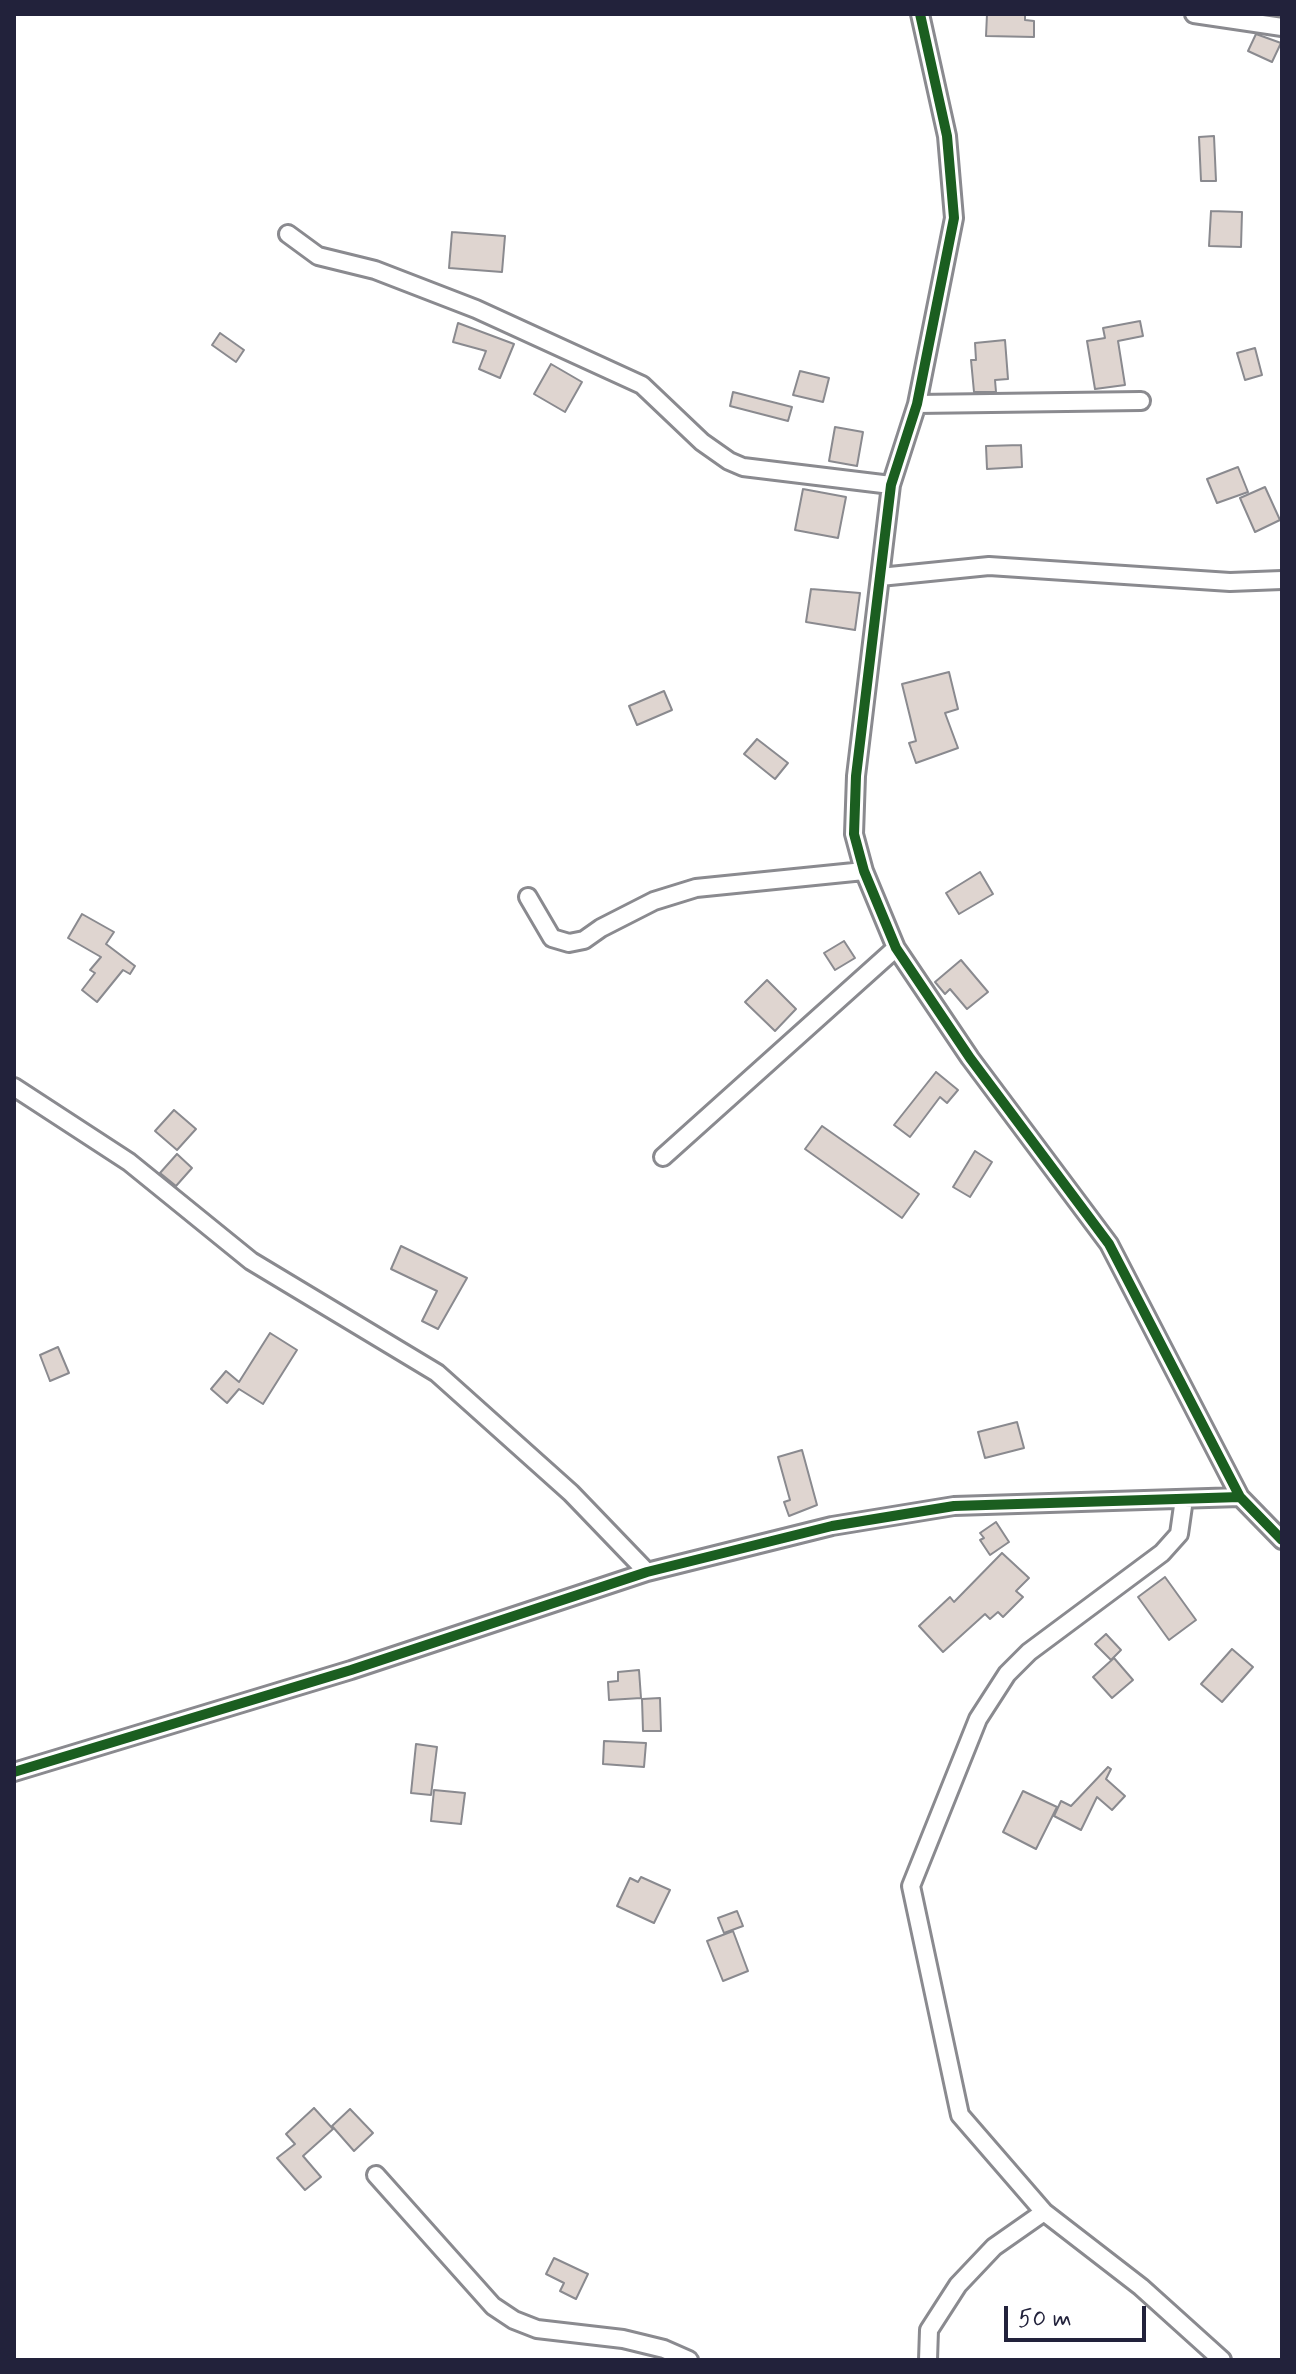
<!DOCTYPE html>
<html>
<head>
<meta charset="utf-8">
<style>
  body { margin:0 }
  #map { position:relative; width:1296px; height:2374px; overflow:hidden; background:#fff; font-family:Mynerve,sans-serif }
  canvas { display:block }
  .frame { position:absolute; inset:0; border:16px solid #22223b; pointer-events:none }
  .scale { position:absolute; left:1004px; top:2306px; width:142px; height:36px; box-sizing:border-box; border:4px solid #22223b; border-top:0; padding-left:10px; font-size:24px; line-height:28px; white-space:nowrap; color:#22223b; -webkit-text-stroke:6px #fff; paint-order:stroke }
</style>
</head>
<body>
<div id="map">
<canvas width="1296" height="2374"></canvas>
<div class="frame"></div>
<div class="scale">50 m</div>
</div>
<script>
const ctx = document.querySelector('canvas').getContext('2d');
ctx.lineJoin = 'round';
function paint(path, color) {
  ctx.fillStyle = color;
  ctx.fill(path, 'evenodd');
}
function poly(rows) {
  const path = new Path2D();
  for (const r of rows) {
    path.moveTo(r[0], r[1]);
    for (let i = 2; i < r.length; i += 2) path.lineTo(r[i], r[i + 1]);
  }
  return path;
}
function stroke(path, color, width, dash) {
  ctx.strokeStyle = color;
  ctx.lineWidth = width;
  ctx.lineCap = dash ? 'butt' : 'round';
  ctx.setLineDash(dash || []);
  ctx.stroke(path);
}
const building = poly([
  [987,14,1025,14,1025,20,1034,21,1034,37,986,36,987,14],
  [1256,34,1281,43,1272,62,1248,51,1256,34],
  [1214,136,1216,181,1201,181,1199,137,1214,136],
  [1211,211,1242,212,1241,247,1209,246,1211,211],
  [452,232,505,236,502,272,449,268,452,232],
  [1140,321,1143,336,1118,341,1125,385,1095,389,1087,341,1105,338,1103,328,1140,321],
  [458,323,514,344,500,378,479,369,486,351,453,342,458,323],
  [220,333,244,350,236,362,212,345,220,333],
  [1005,340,1008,379,995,380,996,392,974,392,971,360,976,360,975,343,1005,340],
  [1255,348,1262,375,1245,380,1237,353,1255,348],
  [551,364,582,382,565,412,534,394,551,364],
  [800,371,829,378,823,402,793,395,800,371],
  [733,392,792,407,788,421,730,406,733,392],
  [835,427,863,432,857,466,829,461,835,427],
  [1021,445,1022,467,987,469,986,446,1021,445],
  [1238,467,1248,492,1217,503,1207,479,1238,467],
  [1265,487,1280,520,1255,532,1240,498,1265,487],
  [803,489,846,497,838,538,795,530,803,489],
  [811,589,860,593,855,630,806,622,811,589],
  [949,672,958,709,945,713,958,748,916,763,909,743,916,741,902,684,949,672],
  [664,691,672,710,637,725,629,706,664,691],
  [757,739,788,763,775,779,744,754,757,739],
  [980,872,993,894,959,914,946,893,980,872],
  [82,914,114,932,106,944,135,966,130,974,123,970,97,1002,82,990,95,973,90,970,101,957,68,938,82,914],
  [844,941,855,958,835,970,824,953,844,941],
  [961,960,988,992,967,1009,950,989,945,994,935,982,961,960],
  [767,980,796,1009,775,1031,745,1002,767,980],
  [936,1072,958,1090,947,1103,940,1097,910,1137,894,1125,936,1072],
  [174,1110,196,1129,177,1150,155,1131,174,1110],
  [822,1126,919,1194,902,1218,805,1149,822,1126],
  [975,1151,992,1162,970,1197,953,1187,975,1151],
  [177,1154,192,1168,176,1186,160,1173,177,1154],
  [401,1246,467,1278,438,1329,422,1321,437,1291,391,1269,401,1246],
  [270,1333,297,1350,263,1404,239,1389,227,1403,211,1389,226,1371,239,1382,270,1333],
  [58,1347,69,1373,50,1381,40,1355,58,1347],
  [1017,1422,1024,1448,985,1458,978,1432,1017,1422],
  [802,1450,817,1505,789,1516,784,1502,790,1500,778,1457,802,1450],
  [996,1522,1009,1542,990,1555,980,1540,984,1538,980,1533,996,1522],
  [1002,1553,1029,1578,1016,1591,1023,1597,1003,1617,998,1612,990,1619,985,1614,943,1652,919,1626,950,1597,954,1602,1002,1553],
  [1165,1577,1196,1620,1169,1640,1138,1597,1165,1577],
  [1106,1634,1121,1650,1111,1660,1095,1644,1106,1634],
  [1232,1649,1253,1667,1222,1702,1201,1684,1232,1649],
  [1114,1658,1133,1680,1112,1698,1093,1677,1114,1658],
  [639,1670,641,1698,609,1700,608,1682,618,1681,618,1672,639,1670],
  [660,1698,661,1731,643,1731,642,1699,660,1698],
  [604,1741,646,1743,644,1767,603,1764,604,1741],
  [416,1744,437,1747,431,1795,411,1793,416,1744],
  [1108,1767,1111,1769,1106,1779,1125,1796,1112,1810,1097,1797,1081,1830,1054,1816,1061,1801,1071,1806,1108,1767],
  [434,1790,465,1793,461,1824,431,1821,434,1790],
  [1023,1791,1057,1807,1036,1849,1003,1832,1023,1791],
  [641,1877,670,1890,654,1923,617,1906,630,1878,638,1882,641,1877],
  [737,1911,743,1926,724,1933,718,1918,737,1911],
  [733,1931,748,1971,723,1981,707,1941,733,1931],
  [314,2108,333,2129,303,2156,321,2177,305,2190,277,2158,295,2144,286,2134,314,2108],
  [350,2109,373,2133,354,2151,332,2126,350,2109],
  [554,2258,588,2274,576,2299,560,2291,564,2283,546,2274,554,2258]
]);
paint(building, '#dfd5d0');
stroke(building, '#8a8a8f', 2);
const street = poly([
  [920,14,947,136,954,218,917,404,891,485,856,776,854,834,864,871,896,948,970,1058,1109,1244,1240,1497,1282,1540],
  [1194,14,1282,27],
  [288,234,318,256,375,270,476,309,642,385,702,442,729,461,743,467,891,485],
  [917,404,1141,401],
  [880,577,989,566,1230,582,1282,580],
  [528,897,552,938,569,943,584,940,601,928,654,901,696,888,864,871],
  [14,1087,129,1162,251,1261,437,1373,571,1493,647,1572],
  [663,1157,896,948],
  [1184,1499,1179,1534,1162,1553,1029,1652,1007,1674,978,1719,911,1886,960,2115,1044,2212,1141,2287,1222,2360],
  [14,1772,351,1670,647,1572,832,1526,954,1506,1240,1497],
  [376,2175,493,2306,514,2320,537,2329,623,2339,664,2349,689,2360],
  [928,2360,929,2330,958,2285,994,2247,1044,2212]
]);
stroke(street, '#8a8a8f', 22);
stroke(street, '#fff', 16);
stroke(poly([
  [920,14,947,136,954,218,917,404,891,485,856,776,854,834,864,871,896,948,970,1058,1109,1244,1240,1497,1282,1540],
  [14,1772,351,1670,647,1572,832,1526,954,1506,1240,1497]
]), '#1b5e20', 10);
</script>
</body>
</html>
